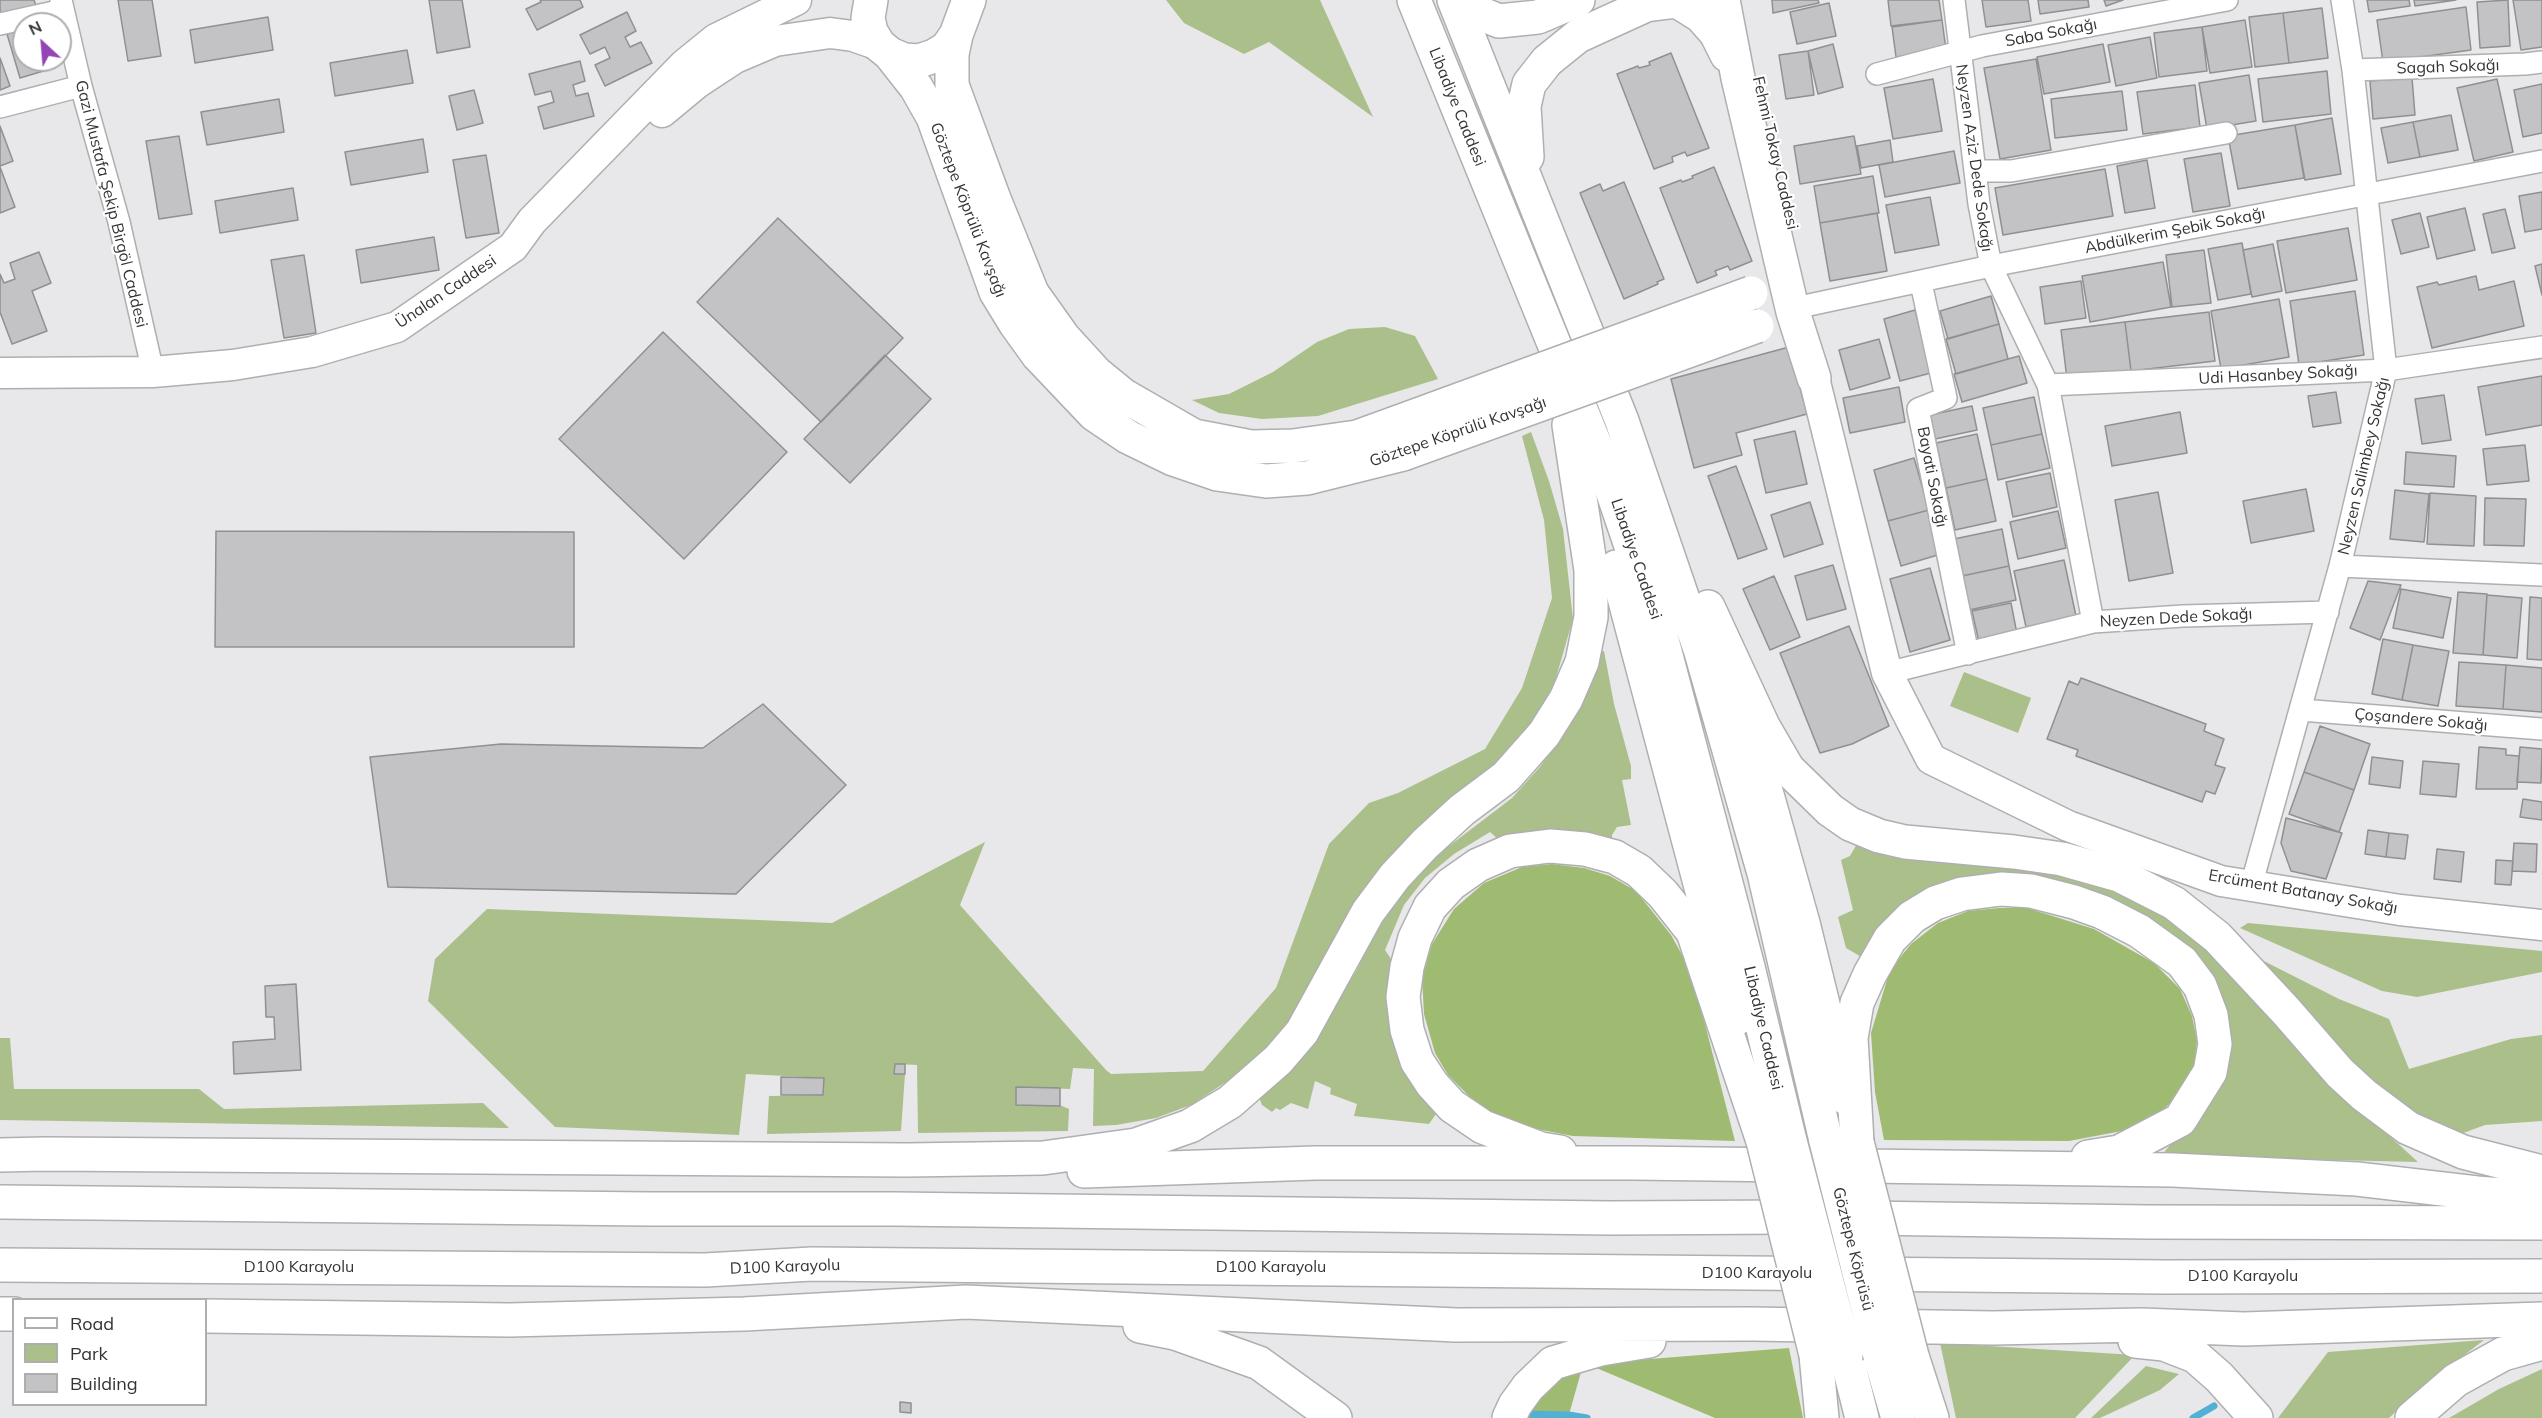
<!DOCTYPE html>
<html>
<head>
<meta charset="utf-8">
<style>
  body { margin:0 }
  #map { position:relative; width:2542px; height:1418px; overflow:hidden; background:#e8e8ea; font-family:Mulish,sans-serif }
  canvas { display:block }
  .legend { position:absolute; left:12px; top:1298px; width:195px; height:108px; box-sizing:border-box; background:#fff; border:2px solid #aeaeae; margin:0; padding:8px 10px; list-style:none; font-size:18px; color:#343435 }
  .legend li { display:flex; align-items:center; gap:12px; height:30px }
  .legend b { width:30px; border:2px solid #aeaeae }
  .north { position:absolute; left:12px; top:12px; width:60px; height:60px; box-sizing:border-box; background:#fff; border:2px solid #aeaeae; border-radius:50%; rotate:334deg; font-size:16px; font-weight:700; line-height:24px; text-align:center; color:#343435 }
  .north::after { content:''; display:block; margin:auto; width:21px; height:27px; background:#9445b5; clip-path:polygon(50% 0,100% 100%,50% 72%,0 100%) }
</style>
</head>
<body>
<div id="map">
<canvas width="2542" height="1418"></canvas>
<ul class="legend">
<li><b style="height:8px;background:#fff"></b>Road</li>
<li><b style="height:16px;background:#aabf8a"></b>Park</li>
<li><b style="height:16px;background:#c3c3c5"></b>Building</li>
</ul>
<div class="north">N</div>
</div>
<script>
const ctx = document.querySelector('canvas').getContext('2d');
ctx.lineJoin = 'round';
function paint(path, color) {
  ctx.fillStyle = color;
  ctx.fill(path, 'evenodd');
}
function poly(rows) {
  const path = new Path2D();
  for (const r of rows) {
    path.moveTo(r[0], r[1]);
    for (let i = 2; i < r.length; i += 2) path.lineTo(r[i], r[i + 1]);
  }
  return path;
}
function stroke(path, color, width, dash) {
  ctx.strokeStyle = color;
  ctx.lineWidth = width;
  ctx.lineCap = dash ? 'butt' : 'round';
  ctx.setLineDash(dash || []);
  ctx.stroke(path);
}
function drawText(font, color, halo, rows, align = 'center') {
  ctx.font = font + ' Mulish,sans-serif';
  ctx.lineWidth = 4.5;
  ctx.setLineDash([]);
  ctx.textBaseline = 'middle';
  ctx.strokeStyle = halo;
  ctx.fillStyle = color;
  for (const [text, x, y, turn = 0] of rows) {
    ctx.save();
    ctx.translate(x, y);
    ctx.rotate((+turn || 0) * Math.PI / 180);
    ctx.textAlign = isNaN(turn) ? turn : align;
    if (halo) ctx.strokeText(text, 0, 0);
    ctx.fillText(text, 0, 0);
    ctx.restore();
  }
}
paint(poly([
  [1166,0,1320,0,1373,117,1269,42,1244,54,1184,23],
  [1385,327,1415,336,1438,379,1318,416,1262,419,1219,413,1192,400,1229,394,1273,372,1317,342,1349,329],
  [1531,432,1549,481,1563,529,1573,619,1555,681,1530,730,1503,758,1412,833,1367,888,1280,1036,1226,1082,1191,1105,1156,1118,1116,1125,1093,1126,1094,1069,1073,1068,1070,1089,1017,1087,1069,1109,1068,1131,918,1133,917,1065,895,1064,894,1074,905,1074,901,1131,767,1134,769,1096,823,1095,824,1078,746,1074,739,1135,555,1127,428,1001,435,959,487,909,832,923,985,842,960,905,1106,1070,1111,1074,1203,1071,1276,988,1329,844,1369,803,1398,793,1485,749,1522,688,1552,598,1544,520,1522,436],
  [1599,651,1604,651,1614,704,1631,766,1631,779,1622,780,1631,825,1617,827,1612,835,1612,844,1500,841,1490,832,1454,854,1425,878,1404,905,1385,950,1393,962,1396,1035,1393,1042,1401,1065,1415,1089,1436,1114,1429,1124,1354,1116,1357,1104,1330,1094,1331,1088,1315,1081,1308,1109,1291,1103,1280,1110,1276,1108,1272,1112,1262,1105,1259,1097,1312,1043,1358,968,1382,916,1440,853,1512,798,1539,768,1560,740,1584,699],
  [1964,672,2031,698,2018,733,1950,706],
  [1858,842,2085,876,2171,917,2211,950,2283,1028,2305,1059,2418,1162,2161,1156,2216,1090,2228,1028,2088,894,1896,913,1872,937,1863,958,1846,948,1838,917,1853,910,1841,860,1850,856],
  [2248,923,2542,951,2542,972,2417,997,2382,991,2240,928],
  [2242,950,2339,999,2389,1019,2409,1069,2511,1039,2542,1035,2542,1121,2485,1125,2447,1139,2399,1115],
  [0,1038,10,1038,14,1089,199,1089,224,1109,483,1103,509,1128,0,1120],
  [2484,1340,2421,1388,2389,1418,2278,1418,2328,1352],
  [1940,1343,2135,1355,2075,1418,1956,1418],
  [2146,1366,2179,1374,2160,1390,2100,1418,2091,1418],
  [2542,1369,2542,1418,2449,1418,2499,1389]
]), '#aabf8a');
paint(poly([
  [1552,864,1584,868,1610,876,1636,891,1671,935,1686,962,1698,997,1735,1141,1573,1136,1526,1127,1482,1109,1448,1075,1435,1053,1424,1014,1422,978,1432,944,1454,909,1484,883,1522,867],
  [1999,908,2027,908,2094,929,2154,963,2180,989,2192,1016,2197,1041,2194,1065,2185,1088,2160,1113,2127,1130,2069,1141,1884,1140,1875,1092,1871,1033,1890,970,1911,944,1938,923,1968,911],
  [1789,1348,1803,1418,1715,1418,1587,1364],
  [1583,1365,1568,1418,1525,1418,1555,1378]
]), '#9fba71');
stroke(poly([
  [1521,1414,1569,1415,1587,1418],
  [2193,1418,2214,1406]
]), '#51b0d4', 7);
const building = poly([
  [0,0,34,0,36,6,0,16,0,0],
  [118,0,152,0,161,56,128,61,118,0],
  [429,0,462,0,470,47,437,53,429,0],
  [540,0,580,0,583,7,537,30,526,9,541,2,540,0],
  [1772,0,1818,0,1819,3,1773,13,1772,0],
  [1888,0,1939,0,1942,20,1891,26,1888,0],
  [1982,0,2028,0,2031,21,1986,27,1982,0],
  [2038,0,2088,0,2089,7,2040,14,2038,0],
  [2104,0,2123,0,2106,6,2104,0],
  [2367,0,2409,0,2410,6,2369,12,2367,0],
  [2414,0,2456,0,2415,6,2414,0],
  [2508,0,2510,46,2480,48,2477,2,2508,0],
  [2513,0,2542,0,2542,47,2521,50,2513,0],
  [1829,3,1836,36,1797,44,1790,12,1829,3],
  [2466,7,2471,50,2383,62,2377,20,2466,7],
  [2322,8,2328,58,2289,63,2283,13,2322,8],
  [627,12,636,31,625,37,630,47,641,42,652,63,605,86,595,65,610,58,605,47,590,54,580,35,627,12],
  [2283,13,2289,63,2255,67,2249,17,2283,13],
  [268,17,273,50,195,63,190,30,268,17],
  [1942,20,1946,50,1896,57,1892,27,1942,20],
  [2245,20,2252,67,2210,73,2202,27,2245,20],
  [2202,27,2207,71,2159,77,2154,33,2202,27],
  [24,29,24,60,48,60,50,69,20,78,7,34,24,29],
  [2150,37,2157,78,2116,86,2108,45,2150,37],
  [1833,44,1843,87,1818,94,1808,51,1833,44],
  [2103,44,2110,82,2044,94,2037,57,2103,44],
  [407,50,413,83,335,96,330,63,407,50],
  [1808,51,1814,95,1786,99,1779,55,1808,51],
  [1671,53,1709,148,1687,156,1685,152,1672,157,1673,162,1654,169,1617,74,1638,66,1639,68,1650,65,1649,62,1671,53],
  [0,58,10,86,0,90,0,58],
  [2036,59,2051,150,2000,159,1984,68,2036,59],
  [580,61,585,81,573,85,576,96,588,93,594,116,544,129,538,107,554,102,551,91,535,95,529,74,580,61],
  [2327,71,2331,114,2263,122,2258,79,2327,71],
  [2249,75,2256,121,2207,129,2199,83,2249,75],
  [2412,78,2415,115,2373,119,2370,81,2412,78],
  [1933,79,1942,131,1893,139,1884,88,1933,79],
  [2497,79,2513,152,2474,161,2457,88,2497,79],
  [2542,84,2542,133,2523,137,2514,90,2542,84],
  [2195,85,2200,127,2143,134,2137,92,2195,85],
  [474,90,483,123,457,130,449,96,474,90],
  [2122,91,2127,130,2055,138,2051,99,2122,91],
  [279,99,284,132,207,145,201,112,279,99],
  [2451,115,2458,150,2420,157,2413,122,2451,115],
  [2332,118,2341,174,2305,180,2295,125,2332,118],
  [2413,122,2420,157,2388,163,2381,128,2413,122],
  [2295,125,2304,178,2238,189,2228,136,2295,125],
  [0,126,13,161,0,166,0,126],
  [179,136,192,214,159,219,146,141,179,136],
  [1854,136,1861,174,1800,184,1794,146,1854,136],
  [423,139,428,172,351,185,345,152,423,139],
  [1890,140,1893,162,1861,168,1857,146,1890,140],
  [1954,151,1960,183,1885,197,1879,165,1954,151],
  [2221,153,2230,206,2193,212,2184,159,2221,153],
  [486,155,499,233,466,238,453,160,486,155],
  [2147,160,2155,208,2125,213,2117,166,2147,160],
  [0,167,15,207,0,213,0,167],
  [1714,167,1752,261,1730,270,1728,266,1715,271,1717,275,1697,283,1660,188,1681,180,1682,182,1693,178,1692,176,1714,167],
  [2105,169,2113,216,2003,235,1995,188,2105,169],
  [1873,176,1879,213,1820,223,1814,186,1873,176],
  [1624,182,1664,279,1657,282,1658,284,1624,299,1580,193,1600,184,1603,191,1624,182],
  [293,188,298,220,220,233,215,201,293,188],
  [2542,192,2542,229,2525,232,2519,196,2542,192],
  [1930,197,1939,245,1895,253,1886,205,1930,197],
  [2465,208,2475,250,2437,259,2427,217,2465,208],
  [2505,209,2515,248,2492,253,2483,214,2505,209],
  [1877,213,1887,271,1830,281,1820,223,1877,213],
  [2420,213,2429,247,2401,254,2392,220,2420,213],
  [778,218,903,338,821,422,697,302,778,218],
  [2348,228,2357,280,2286,293,2277,241,2348,228],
  [434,237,439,270,361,283,356,250,434,237],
  [2242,243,2251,294,2218,300,2208,249,2242,243],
  [2273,244,2282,291,2252,297,2243,250,2273,244],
  [2204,250,2211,303,2172,307,2166,255,2204,250],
  [39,252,51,283,32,291,47,331,12,344,0,312,0,274,4,283,15,279,10,263,39,252],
  [304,255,316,333,284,338,271,260,304,255],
  [2163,262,2171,307,2090,322,2082,276,2163,262],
  [2542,264,2542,295,2535,266,2542,264],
  [2476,276,2479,290,2514,281,2524,326,2432,348,2417,287,2437,282,2439,285,2476,276],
  [2081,281,2086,318,2045,324,2040,287,2081,281],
  [2355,291,2364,355,2299,365,2290,301,2355,291],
  [1991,296,1999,324,1948,339,1940,311,1991,296],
  [2279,299,2289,357,2221,369,2211,311,2279,299],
  [1915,310,1931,373,1900,381,1884,319,1915,310],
  [2209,312,2215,361,2131,371,2125,322,2209,312],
  [2125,322,2131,371,2067,379,2061,330,2125,322],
  [1999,324,2008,359,1956,374,1946,339,1999,324],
  [663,332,787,452,684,559,559,439,663,332],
  [1879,339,1890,378,1850,390,1839,350,1879,339],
  [1789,347,1807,414,1736,433,1742,455,1694,468,1671,379,1789,347],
  [885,355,931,399,850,483,804,439,885,355],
  [2019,356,2027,383,1962,402,1954,374,2019,356],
  [2542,376,2542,425,2486,435,2478,387,2542,376],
  [1899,387,1905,422,1850,433,1843,398,1899,387],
  [2336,392,2341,423,2313,427,2308,396,2336,392],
  [2444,395,2451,440,2422,444,2415,399,2444,395],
  [2034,397,2042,434,1991,445,1983,408,2034,397],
  [1972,406,1977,430,1935,439,1930,415,1972,406],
  [2180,412,2187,453,2112,466,2105,426,2180,412],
  [1795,431,1807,484,1766,493,1754,440,1795,431],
  [1977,434,1987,479,1946,488,1936,443,1977,434],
  [2042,434,2050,468,1998,480,1991,445,2042,434],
  [2525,445,2529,481,2487,485,2483,449,2525,445],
  [2406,452,2456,456,2454,487,2404,484,2406,452],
  [1914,458,1929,510,1888,521,1874,470,1914,458],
  [1736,466,1767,549,1738,559,1708,476,1736,466],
  [2050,473,2057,507,2013,517,2006,482,2050,473],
  [1987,479,1996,521,1955,530,1946,488,1987,479],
  [2306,489,2314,531,2251,543,2243,501,2306,489],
  [2395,490,2429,494,2424,542,2390,539,2395,490],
  [2158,492,2173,573,2129,581,2115,500,2158,492],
  [2430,493,2476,496,2474,546,2427,544,2430,493],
  [2485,498,2526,499,2524,546,2484,545,2485,498],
  [1810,502,1823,544,1784,557,1771,515,1810,502],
  [1929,510,1941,554,1901,566,1888,521,1929,510],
  [2058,511,2066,548,2018,559,2010,522,2058,511],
  [2002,529,2009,566,1962,576,1954,539,2002,529],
  [216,531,574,532,574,647,215,647,216,531],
  [2064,560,2076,616,2026,627,2014,571,2064,560],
  [1833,565,1846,609,1807,620,1795,576,1833,565],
  [2009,566,2016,600,1969,610,1962,576,2009,566],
  [1930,568,1950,640,1910,652,1890,579,1930,568],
  [1774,576,1800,637,1770,650,1743,589,1774,576],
  [2368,581,2401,585,2380,640,2350,628,2368,581],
  [2401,589,2451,598,2443,638,2393,628,2401,589],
  [2458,592,2487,594,2483,655,2453,653,2458,592],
  [2487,595,2522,598,2517,658,2483,655,2487,595],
  [2530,597,2542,598,2542,660,2527,659,2530,597],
  [2011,603,2017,634,1979,642,1972,611,2011,603],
  [1849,626,1889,726,1852,744,1820,753,1780,653,1849,626],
  [2383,639,2413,645,2402,700,2372,694,2383,639],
  [2413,645,2449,651,2438,706,2402,700,2413,645],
  [2459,662,2506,665,2503,709,2456,706,2459,662],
  [2506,665,2542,668,2542,712,2503,709,2506,665],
  [2081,678,2206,724,2204,731,2224,739,2215,765,2225,768,2215,794,2206,791,2202,802,2076,756,2078,750,2047,739,2069,681,2078,685,2081,678],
  [763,704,846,785,736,894,388,887,370,757,501,744,703,748,763,704],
  [2320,726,2370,744,2354,790,2304,772,2320,726],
  [2479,747,2506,749,2506,755,2519,756,2517,789,2476,789,2479,747],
  [2520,747,2542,749,2541,783,2517,782,2520,747],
  [2372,757,2403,761,2400,788,2369,784,2372,757],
  [2423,761,2459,764,2456,797,2420,794,2423,761],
  [2304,772,2354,790,2339,832,2289,814,2304,772],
  [2523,799,2542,802,2542,820,2520,817,2523,799],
  [2286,818,2342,833,2326,879,2291,871,2281,843,2286,818],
  [2368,830,2389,833,2386,857,2365,854,2368,830],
  [2389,833,2408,835,2405,859,2386,857,2389,833],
  [2514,843,2537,844,2536,872,2512,871,2514,843],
  [2437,849,2464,852,2461,882,2434,879,2437,849],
  [2496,860,2513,861,2511,885,2495,884,2496,860],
  [296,984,301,1070,234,1074,233,1042,275,1039,274,1017,266,1017,265,986,296,984],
  [895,1064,905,1064,905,1074,894,1074,895,1064],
  [781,1077,824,1078,823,1095,781,1095,781,1077],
  [1016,1087,1060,1088,1060,1106,1016,1105,1016,1087],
  [900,1402,911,1403,911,1413,900,1412,900,1402]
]);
paint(building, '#c3c3c5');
stroke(building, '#909093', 1.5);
const street = poly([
  [61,0,81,86,119,222,153,372],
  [1954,0,1979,204,1991,266,2048,385,2093,622],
  [0,24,63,10],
  [2353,70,2525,64,2542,62],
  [1877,74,1982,46,2227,0],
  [0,107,81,86],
  [1975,171,2011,171,2226,133],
  [1921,283,1946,398,1918,409,1968,654],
  [1809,305,1991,266,2542,161],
  [2048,385,2386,370,2542,347],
  [2340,566,2542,575],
  [1887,673,2093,622,2183,616,2328,612],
  [2301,710,2542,729],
  [2251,886,2340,566,2386,370,2353,70,2342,0]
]);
const secondary = poly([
  [662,112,697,83,735,58,775,41,830,33,853,36,879,45],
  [0,373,153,372,233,365,312,352,397,327,513,247,532,221,684,65,716,39,796,0],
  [1814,378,1887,673,1931,759,2068,826,2221,881,2400,910,2542,925]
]);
const primary = poly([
  [871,0,868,18,871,32,879,45,890,54,904,60,919,61,934,56,947,48,956,35,969,0],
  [1414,0,1603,464,1658,625,1748,967,1790,1141],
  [1454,0,1622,421,1701,652,1764,873,1826,1141],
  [1464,0,1477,12,1499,21,1538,17,1578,0],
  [1723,0,1738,78,1793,312,1814,378],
  [1646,5,1677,1,1701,16,1716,33,1727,55],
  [956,35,952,54,952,85,994,199,1032,293,1064,338,1096,373,1123,395,1194,436,1251,447,1293,446,1357,437,1393,424],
  [890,54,916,87,933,117,996,292,1015,323,1038,355,1094,414,1128,437,1173,459,1217,474,1266,481,1307,478,1403,454],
  [1527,157,1524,106,1529,84,1547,61,1578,36,1657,0],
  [1616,567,1736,1019],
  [1735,690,1757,759,1803,923,1846,1098],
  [1846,1355,1862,1418],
  [1880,1356,1898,1418]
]);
const highway = poly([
  [1708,607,1763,726,1788,769,1830,810,1850,824,1879,836,1905,842,2014,852,2062,859,2119,875,2174,903,2217,937,2286,1011,2340,1073,2364,1095,2408,1128,2463,1152,2542,1172],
  [1857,1142,1851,1038,1857,1003,1870,974,1890,939,1912,917,1935,903,1962,894,2001,889,2031,891,2074,902,2102,912,2139,931,2182,962,2200,986,2211,1015,2215,1044,2210,1072,2180,1120,2119,1152,2088,1157],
  [1560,1152,1541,1149,1483,1127,1452,1106,1432,1084,1417,1061,1407,1030,1403,997,1407,967,1415,938,1430,907,1451,884,1478,865,1510,851,1550,846,1585,849,1615,857,1639,871,1663,894,1693,932,1763,1141],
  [0,1155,45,1154,907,1160,1043,1158,1136,1145,1190,1126,1230,1102,1278,1060,1302,1032,1368,912,1395,876,1425,844,1462,810,1506,777,1544,734,1566,699,1582,662,1591,617,1591,570,1569,425],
  [1084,1171,1315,1163,1633,1163,2173,1170,2357,1179,2477,1193,2542,1198],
  [0,1202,649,1209,895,1209,1610,1218,1792,1217,2147,1222,2542,1223],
  [0,1265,705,1270,812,1264,2165,1277,2542,1276],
  [0,1314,14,1314],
  [206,1316,510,1320,744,1314,966,1302,1456,1325,1752,1324,1993,1328,2142,1325,2244,1329,2542,1319],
  [1140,1326,1175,1333,1259,1363,1335,1418],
  [2135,1341,2164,1344,2195,1356,2219,1377,2256,1418],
  [1816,1355,1822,1418],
  [1912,1356,1932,1418],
  [1509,1418,1515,1405,1528,1387,1553,1363,1601,1349,1649,1341],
  [2412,1418,2456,1380,2503,1354,2542,1343]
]);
stroke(street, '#aeafb1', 24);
stroke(secondary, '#aeafb1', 33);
stroke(primary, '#aeafb1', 36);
stroke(highway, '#aeafb1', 36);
stroke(street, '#fff', 21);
stroke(secondary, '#fff', 30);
stroke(primary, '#fff', 33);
stroke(highway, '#fff', 33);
const primaryBridge = poly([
  [1393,424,1751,293],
  [1403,454,1757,326],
  [1763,1141,1816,1355],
  [1790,1141,1846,1355],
  [1826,1141,1880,1356],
  [1857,1142,1912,1356]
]);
stroke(primaryBridge, '#aeafb1', 36, []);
stroke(primaryBridge, '#fff', 33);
drawText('16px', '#343435', '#fff', [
  ["Saba Sokağı",2051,33,-11],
  ["Sagah Sokağı",2448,67,-2],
  ["Libadiye Caddesi",1457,107,68],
  ["Fehmi Tokay Caddesi",1775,153,77],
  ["Neyzen Aziz Dede Sokağı",1974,158,82],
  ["Gazi Mustafa Şekip Birgöl Caddesi",111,204,76],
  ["Göztepe Köprülü Kavşağı",968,210,69],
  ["Abdülkerim Şebik Sokağı",2175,231,-11],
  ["Ünalan Caddesi",446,292,-34],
  ["Udi Hasanbey Sokağı",2278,375,-3],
  ["Göztepe Köprülü Kavşağı",1458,432,-19],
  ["Neyzen Salimbey Sokağı",2364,466,-77],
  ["Bayati Sokağı",1932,477,79],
  ["Libadiye Caddesi",1636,559,71],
  ["Neyzen Dede Sokağı",2176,618,-3],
  ["Çoşandere Sokağı",2421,720,5],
  ["Ercüment Batanay Sokağı",2303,892,10],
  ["Libadiye Caddesi",1763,1028,77],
  ["Göztepe Köprüsü",1853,1249,76],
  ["D100 Karayolu",299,1267],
  ["D100 Karayolu",785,1267,-2],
  ["D100 Karayolu",1271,1267],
  ["D100 Karayolu",1757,1273],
  ["D100 Karayolu",2243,1276]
]);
</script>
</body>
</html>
